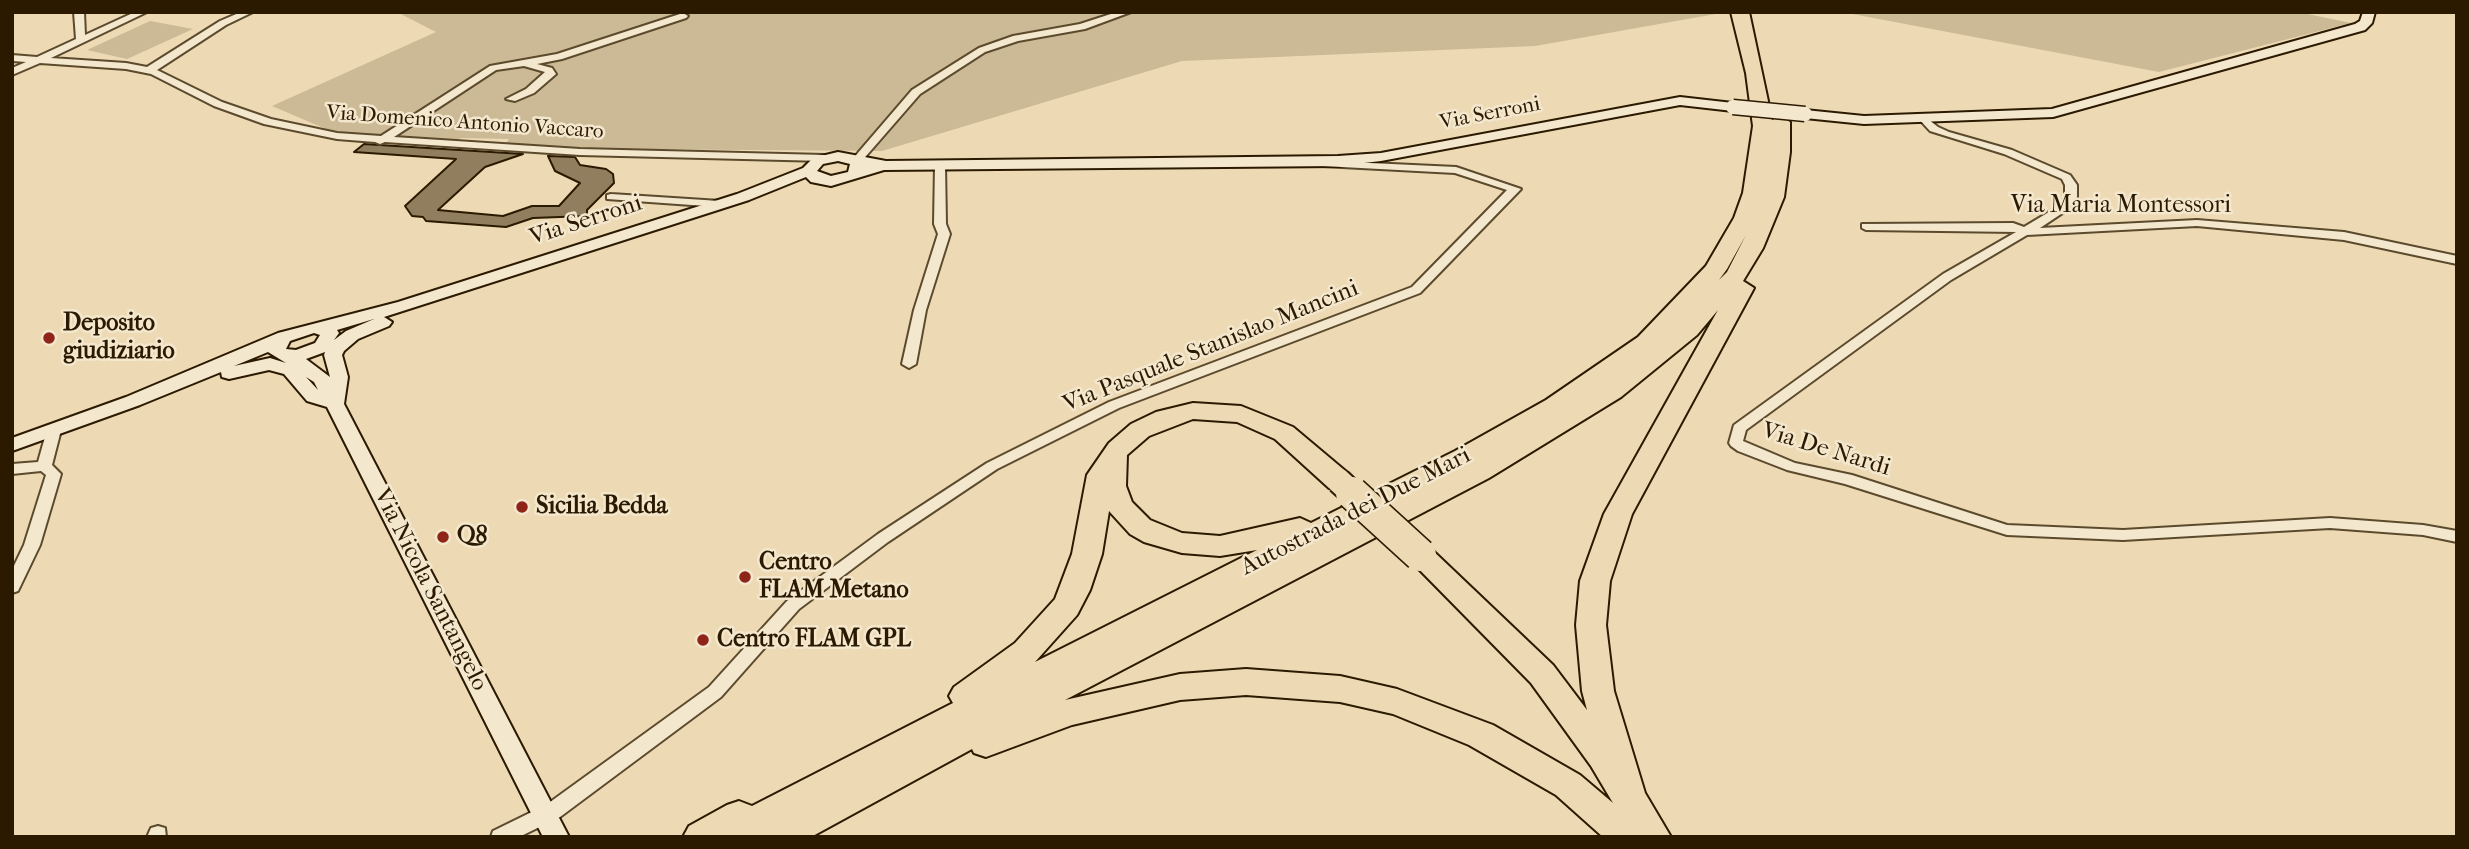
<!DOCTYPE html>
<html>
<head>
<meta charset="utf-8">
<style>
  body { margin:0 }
  #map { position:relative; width:2469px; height:849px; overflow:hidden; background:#eddab4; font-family:"IM FELL French Canon",serif }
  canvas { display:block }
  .frame { position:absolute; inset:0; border:14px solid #2c1a00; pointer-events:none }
</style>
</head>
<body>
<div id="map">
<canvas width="2469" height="849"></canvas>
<div class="frame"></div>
</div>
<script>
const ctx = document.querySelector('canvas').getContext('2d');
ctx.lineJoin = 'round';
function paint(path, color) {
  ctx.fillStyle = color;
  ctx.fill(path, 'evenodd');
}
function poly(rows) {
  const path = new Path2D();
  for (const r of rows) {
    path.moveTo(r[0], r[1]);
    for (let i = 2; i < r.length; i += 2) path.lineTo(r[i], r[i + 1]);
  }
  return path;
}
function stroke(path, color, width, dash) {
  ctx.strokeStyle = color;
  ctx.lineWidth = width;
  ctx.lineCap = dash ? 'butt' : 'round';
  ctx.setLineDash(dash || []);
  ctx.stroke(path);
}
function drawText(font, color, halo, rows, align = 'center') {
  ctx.font = font + ' "IM FELL French Canon",serif';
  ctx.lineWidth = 5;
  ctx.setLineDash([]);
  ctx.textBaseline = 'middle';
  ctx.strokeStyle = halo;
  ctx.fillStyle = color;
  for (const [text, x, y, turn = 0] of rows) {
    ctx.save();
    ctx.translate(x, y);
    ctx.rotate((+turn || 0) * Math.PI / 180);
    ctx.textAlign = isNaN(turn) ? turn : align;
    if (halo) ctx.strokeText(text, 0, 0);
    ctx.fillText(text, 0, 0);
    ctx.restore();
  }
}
paint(poly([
  [397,12,1727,12,1535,46,1182,61,882,151,615,149,505,145,509,139,462,138,445,143,333,132,272,106,436,32],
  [1842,12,2298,12,2351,23,2159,72],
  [150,21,193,29,127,59,87,50]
]), '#ccb995');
const building = poly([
  [364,144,523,154,485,167,438,210,503,216,532,206,559,206,580,183,555,171,548,156,575,157,580,165,606,169,613,174,614,183,587,210,587,216,533,218,506,227,426,221,423,217,412,216,405,206,456,159,354,152,364,144]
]);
paint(building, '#907e5e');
stroke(building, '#2c1a00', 2);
const street = poly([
  [74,12,84,12,85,35,135,12,147,12,51,58,126,63,147,67,220,21,241,12,253,12,226,25,157,70,222,102,271,119,337,133,381,136,490,66,557,54,683,13,688,16,686,18,562,59,537,64,552,68,556,74,534,93,515,101,506,99,526,89,545,72,524,66,496,70,394,137,580,149,825,155,830,158,825,161,580,155,385,142,380,144,375,142,337,139,264,124,214,106,151,74,126,69,40,63,12,75,12,68,26,62,12,61,12,55,37,57,76,39,74,12],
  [1117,12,1131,12,1085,29,1018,41,985,52,920,94,860,163,856,164,851,161,912,90,979,48,1013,36,1080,24,1117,12],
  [1923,115,1938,127,1949,132,2012,150,2070,175,2077,185,2077,197,2067,210,2040,228,2197,220,2344,232,2457,256,2457,264,2344,240,2197,226,2027,235,1951,280,1746,430,1743,441,1795,463,1852,475,2007,525,2123,530,2330,518,2423,525,2457,531,2457,542,2423,535,2330,528,2123,540,2007,535,1845,484,1787,470,1738,451,1731,446,1729,443,1734,425,1943,274,2016,232,1866,230,1862,228,1862,224,2013,223,2024,227,2059,206,2065,197,2065,185,2062,179,2004,154,1930,131,1918,118,1923,115],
  [1327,161,1456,167,1521,189,1420,293,1119,408,997,469,888,542,799,609,721,697,560,817,519,837,491,837,493,831,546,805,709,687,787,601,878,534,987,463,1109,402,1412,287,1507,190,1455,173,1323,166,1322,164,1327,161],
  [940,162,945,165,946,224,950,234,926,310,916,364,909,368,902,364,914,310,938,234,934,224,935,165,940,162],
  [611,194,720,201,726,204,720,207,607,199,607,195,611,194],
  [54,425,61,430,52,465,61,474,40,545,18,591,12,593,12,570,24,545,46,475,41,471,12,474,12,464,38,462,47,430,54,425],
  [158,826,165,828,166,837,147,837,151,828,158,826]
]);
const secondary = poly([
  [2363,12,2375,12,2372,23,2365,30,2053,117,1864,124,1805,118,1798,114,1805,110,1864,116,2052,109,2355,24,2360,21,2363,12],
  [1680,97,1733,103,1740,107,1733,111,1680,105,1381,161,1338,166,884,170,831,186,811,182,806,177,749,200,384,317,392,322,389,326,358,339,344,351,342,355,348,377,344,404,569,837,543,837,327,407,307,401,284,374,269,370,229,379,222,377,221,372,140,405,12,451,12,438,126,397,278,333,398,302,737,194,803,168,813,158,838,152,886,161,1338,156,1381,153,1680,97],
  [838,161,850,164,848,172,831,176,817,171,823,164,838,161],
  [374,319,346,331,334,340,339,333,337,330,374,319],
  [314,333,320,335,315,343,296,350,286,349,290,341,314,333],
  [268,352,286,363,270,358,234,366,268,352],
  [325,352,324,355,330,377,306,359,325,352],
  [306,377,314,382,318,390,306,377]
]);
const highway = poly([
  [1731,12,1749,12,1772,120,1780,116,1790,122,1790,152,1784,197,1763,248,1743,281,1754,288,1632,514,1610,581,1606,625,1614,691,1645,793,1671,837,1603,837,1556,795,1469,745,1393,714,1340,702,1246,695,1180,700,1072,725,986,757,974,753,972,749,811,837,683,837,689,826,727,805,739,801,752,806,953,703,949,696,954,687,1015,643,1055,599,1072,554,1087,475,1109,443,1131,424,1156,412,1193,403,1241,406,1293,427,1349,474,1353,481,1349,488,1339,490,1329,488,1275,439,1237,422,1193,419,1149,436,1127,455,1126,486,1132,502,1150,520,1182,533,1220,536,1300,518,1311,523,1455,451,1546,400,1638,337,1706,266,1734,218,1743,193,1753,126,1746,73,1731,12],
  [1746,235,1727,272,1719,280,1727,269,1746,235],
  [1718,310,1604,514,1580,581,1576,625,1582,691,1587,710,1553,665,1430,548,1420,544,1410,548,1405,555,1531,683,1591,766,1613,803,1580,775,1493,725,1397,689,1340,676,1246,669,1180,674,1065,700,1489,478,1621,397,1697,335,1718,310],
  [1109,511,1130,534,1144,542,1182,553,1220,556,1257,550,1035,662,1077,615,1090,590,1102,554,1109,511]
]);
stroke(street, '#5c4a2d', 4);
stroke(secondary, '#2c1a00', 4);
stroke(highway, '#2c1a00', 4);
paint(street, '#f3e7ce');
paint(secondary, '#f3e7ce');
paint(highway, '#eddab4');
const secondaryBridge = poly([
  [1733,107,1805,114]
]);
const highwayBridgeFar1 = poly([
  [1339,481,1354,495]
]);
const highwayBridge = poly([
  [1352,493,1420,555]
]);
stroke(secondaryBridge, '#2c1a00', 17, []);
stroke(highwayBridgeFar1, '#2c1a00', 28, []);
stroke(highwayBridge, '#2c1a00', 35, []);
stroke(secondaryBridge, '#f3e7ce', 14);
stroke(highwayBridgeFar1, '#eddab4', 24);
stroke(highwayBridge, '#eddab4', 32);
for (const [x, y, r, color] of [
  [49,338,7,"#8f2418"],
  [522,507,7,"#8f2418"],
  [443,537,7,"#8f2418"],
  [745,577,7,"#8f2418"],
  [703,640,7,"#8f2418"]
]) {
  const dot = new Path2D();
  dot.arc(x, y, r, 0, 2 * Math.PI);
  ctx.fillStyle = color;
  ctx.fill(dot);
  stroke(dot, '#f3e7ce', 2.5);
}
drawText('21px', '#2c1a00', '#f3e7ce', [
  ["Via Serroni",1490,114,-11],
  ["Via Domenico Antonio Vaccaro",465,123,4]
]);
drawText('24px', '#2c1a00', '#f3e7ce', [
  ["Via Maria Montessori",2121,206],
  ["Via Serroni",586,221,-18],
  ["Via Pasquale Stanislao Mancini",1211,347,-22],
  ["Via De Nardi",1826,450,17],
  ["Autostrada dei Due Mari",1356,512,-27],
  ["Via Nicola Santangelo",430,590,63]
]);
drawText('bold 24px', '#2c1a00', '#f3e7ce', [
  ["Deposito",63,324],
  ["giudiziario",63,352],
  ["Sicilia Bedda",536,507],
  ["Q8",457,537],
  ["Centro",759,563],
  ["FLAM Metano",759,591],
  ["Centro FLAM GPL",717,640]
], 'left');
</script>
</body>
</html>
